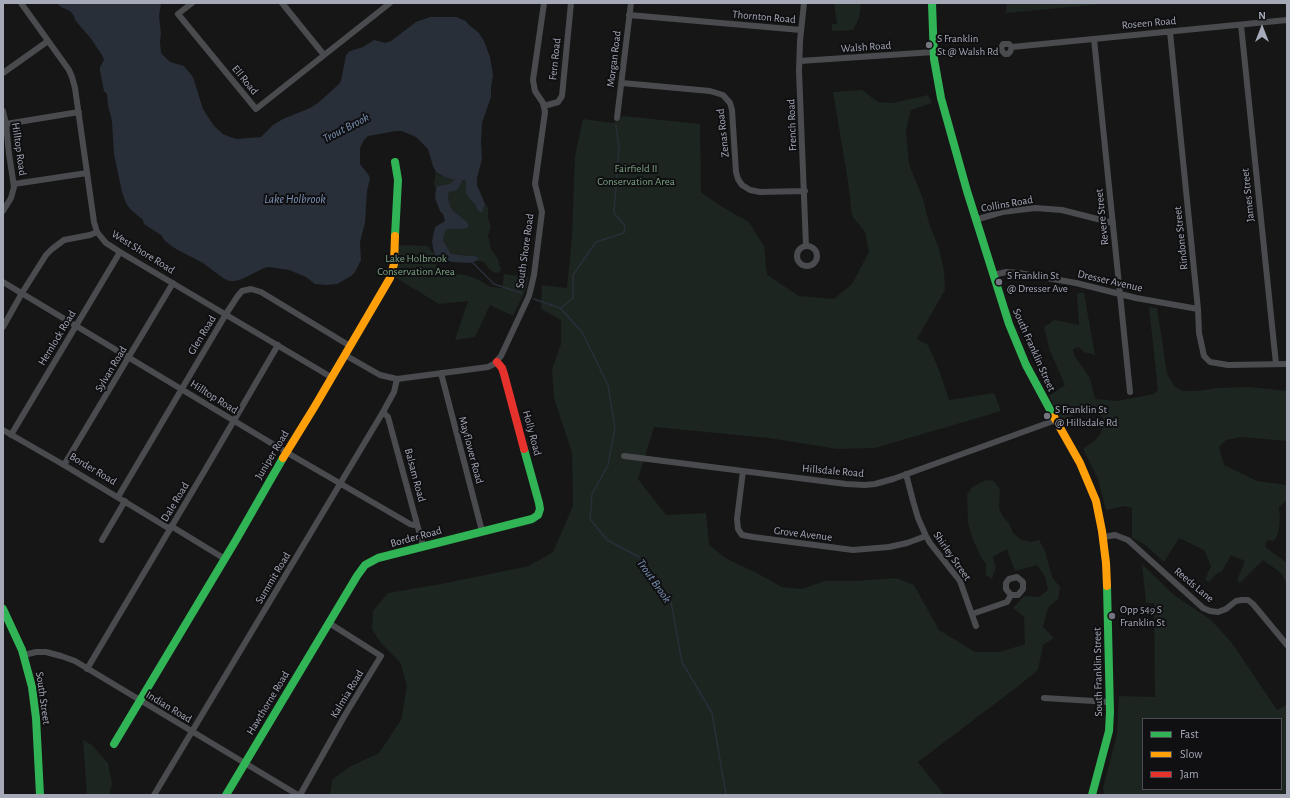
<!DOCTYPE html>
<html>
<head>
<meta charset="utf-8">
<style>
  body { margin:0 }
  #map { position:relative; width:1290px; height:798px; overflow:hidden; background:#161616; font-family:"Alegreya Sans",sans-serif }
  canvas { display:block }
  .frame { position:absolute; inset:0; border:4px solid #a5a9b8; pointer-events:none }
  .legend { position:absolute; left:1142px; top:718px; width:140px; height:72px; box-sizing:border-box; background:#101012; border:1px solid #4c4d54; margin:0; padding:5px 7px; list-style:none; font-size:12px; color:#a5a9b8 }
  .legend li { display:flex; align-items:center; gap:8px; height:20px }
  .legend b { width:20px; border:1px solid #4c4d54 }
  .north { position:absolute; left:1242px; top:8px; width:40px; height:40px; -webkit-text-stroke:3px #101012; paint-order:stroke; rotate:0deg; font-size:11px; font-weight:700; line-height:16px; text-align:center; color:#a5a9b8 }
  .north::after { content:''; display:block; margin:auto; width:14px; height:18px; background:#a5a9b8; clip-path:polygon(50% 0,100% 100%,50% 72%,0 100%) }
</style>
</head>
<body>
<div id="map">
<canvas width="1290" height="798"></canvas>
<div class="frame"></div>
<ul class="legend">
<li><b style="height:5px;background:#30b455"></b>Fast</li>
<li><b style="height:5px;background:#ff9f0a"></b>Slow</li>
<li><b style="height:5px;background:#e5322d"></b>Jam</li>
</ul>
<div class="north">N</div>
</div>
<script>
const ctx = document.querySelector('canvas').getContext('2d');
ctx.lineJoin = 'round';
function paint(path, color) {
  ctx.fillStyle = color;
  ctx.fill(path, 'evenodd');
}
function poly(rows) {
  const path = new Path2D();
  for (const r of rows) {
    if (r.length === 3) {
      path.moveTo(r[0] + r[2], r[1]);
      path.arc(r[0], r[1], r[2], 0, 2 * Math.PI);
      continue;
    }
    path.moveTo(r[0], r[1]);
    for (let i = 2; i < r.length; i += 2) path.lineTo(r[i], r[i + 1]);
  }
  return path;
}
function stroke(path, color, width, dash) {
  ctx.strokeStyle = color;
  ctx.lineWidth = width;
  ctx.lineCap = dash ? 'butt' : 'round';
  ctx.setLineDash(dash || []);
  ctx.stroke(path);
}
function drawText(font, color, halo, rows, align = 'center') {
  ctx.font = font + ' "Alegreya Sans",sans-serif';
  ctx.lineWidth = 4;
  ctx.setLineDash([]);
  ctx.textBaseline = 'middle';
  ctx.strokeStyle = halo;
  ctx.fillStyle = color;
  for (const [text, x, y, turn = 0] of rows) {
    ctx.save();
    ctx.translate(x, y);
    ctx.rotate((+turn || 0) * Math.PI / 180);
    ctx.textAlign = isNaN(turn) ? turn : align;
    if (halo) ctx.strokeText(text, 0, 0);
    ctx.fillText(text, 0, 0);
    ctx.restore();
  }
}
paint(poly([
  [834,3,861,3,859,18,853,30,832,31,832,24,837,24],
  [1007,3,1113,3,1006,13],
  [862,90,878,102,893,103,928,95,932,103,911,110,906,130,909,164,923,199,929,223,939,249,944,271,945,290,917,339,928,345,939,370,949,400,994,393,1001,411,875,448,837,449,769,438,654,427,638,479,666,515,706,513,709,545,727,559,755,572,782,587,802,589,825,581,855,581,896,578,914,585,939,630,975,652,1000,652,1025,644,1024,617,1013,608,1024,596,1039,597,1048,590,1045,576,1037,565,1015,571,1007,549,993,557,996,567,992,579,986,575,986,563,982,559,974,542,968,523,967,495,972,487,986,480,994,481,1000,490,999,509,1004,518,1009,523,1013,533,1020,539,1031,542,1039,540,1045,551,1052,577,1060,587,1058,599,1048,608,1043,627,1054,638,1043,645,1038,670,1017,687,918,762,944,795,330,795,332,780,349,767,379,753,401,720,407,686,400,662,381,643,372,629,373,611,388,593,441,584,529,566,553,552,573,506,572,453,554,398,552,369,561,344,561,320,541,309,542,285,567,288,572,236,575,156,583,119,613,123,623,116,700,124,701,192,719,205,749,222,764,246,767,275,799,296,834,299,852,284,869,252,865,232,852,216,848,181,833,92],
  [436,172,440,175,455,180,449,184,437,186,436,189,434,184],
  [464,180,465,180,466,184,466,193,471,201,475,204,478,211,485,204,483,200,488,208,488,218,491,227,488,236,491,249,498,259,500,267,501,270,498,273,493,272,489,269,484,262,481,261,476,261,478,259,478,257,474,256,469,256,451,254,443,240,445,232,448,229,463,229,468,223,453,211,450,206,448,197,449,192,452,191],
  [397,245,428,246,430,250,438,257,436,266,442,272,466,275,477,279,491,287,502,288,504,274,528,277,527,287,513,316,490,305,475,337,455,340,468,301,439,304,393,276],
  [1077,293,1084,293,1095,355,1084,352,1079,347,1073,349,1074,355,1090,378,1095,399,1117,401,1154,394,1158,390,1149,307,1157,308,1167,374,1175,387,1183,391,1198,391,1218,388,1249,387,1287,391,1287,441,1241,437,1226,440,1219,447,1224,465,1257,481,1287,485,1287,500,1279,507,1280,519,1279,529,1276,538,1273,541,1267,540,1265,547,1287,563,1287,590,1285,580,1281,573,1263,560,1240,583,1237,580,1245,561,1231,555,1222,571,1215,575,1209,582,1205,580,1211,566,1204,550,1179,538,1164,562,1144,544,1132,538,1132,508,1124,506,1106,510,1098,479,1083,449,1095,440,1101,433,1104,419,1098,413,1079,412,1062,421,1049,396,1065,385,1050,351,1044,327,1054,320,1079,325],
  [1142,564,1174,595,1211,620,1232,643,1277,710,1287,705,1287,795,1104,795,1103,788,1105,781,1117,734,1119,696,1155,697,1154,603,1146,603],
  [1143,719,1281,719,1281,789,1143,789],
  [83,740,92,745,108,763,112,784,109,795,87,795]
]), '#1d2520');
paint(poly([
  [57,3,161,3,159,16,161,33,160,42,161,53,170,62,184,66,193,77,203,109,214,126,223,134,230,137,237,139,261,137,273,125,283,119,310,108,318,103,339,84,341,81,346,55,350,51,363,47,374,40,385,43,391,41,416,22,430,17,456,17,466,21,468,24,479,33,484,41,490,57,493,75,491,88,491,97,482,123,481,143,482,159,477,178,477,185,485,204,482,212,480,212,478,211,475,204,471,201,466,193,466,183,465,180,463,180,457,190,449,192,448,197,450,206,453,211,466,221,469,225,467,228,463,229,448,229,445,232,443,240,451,254,469,256,474,256,478,257,478,259,476,261,471,263,452,262,441,258,436,256,434,253,432,241,435,227,445,221,443,214,440,211,435,198,436,189,437,186,449,184,455,180,445,177,436,172,433,166,428,149,416,137,402,131,396,131,368,136,364,140,360,148,360,164,368,174,370,178,367,191,365,223,360,242,361,260,355,272,351,276,337,284,327,285,315,284,306,277,289,270,269,267,264,268,242,279,235,281,229,281,223,278,203,263,176,249,165,241,161,235,144,224,143,220,130,209,126,203,122,192,114,154,112,121,108,105,107,94,104,91,100,71,100,67,104,60,103,57,92,40,75,20,74,16,70,11,61,7]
]), '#282f39');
stroke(poly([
  [472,262,494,284,521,293],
  [534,299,560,308,582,332,608,385,615,428,608,465,592,494,590,519,607,540,639,557,671,602,682,662,712,713,726,795],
  [561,308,573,298,573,275,596,242,624,233,625,226,614,213,619,148,616,126]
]), '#282f39', 1.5);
stroke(poly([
  [21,3,69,70,72,77,75,88,94,222,97,232,101,237,106,243,120,252,331,377],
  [192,3,178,14,256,109,390,3],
  [282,3,324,55],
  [804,3,800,41,799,71,806,246],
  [629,15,801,30],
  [1241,25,1276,364],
  [1170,32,1198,309,1199,333,1204,356,1210,362,1228,365,1287,364],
  [1094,39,1130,392],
  [1012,47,1010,52,1008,54,1005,54,1002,51,1001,48,1003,44,1009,44,1012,47,1287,20],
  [800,61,934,52],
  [3,73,48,41],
  [622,83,710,91,723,95,730,103,732,110,736,172,738,179,742,185,750,190,760,192,805,191],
  [544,106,558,102,562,96,571,3],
  [3,111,6,124,9,154,14,187,11,198,3,211],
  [617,118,631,3],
  [6,124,79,112],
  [14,184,87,173],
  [975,220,1002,212,1035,208,1062,210,1113,223],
  [807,256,10],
  [993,275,1006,272,1019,273,1076,283,1136,298,1198,309],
  [3,282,286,452,410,524,413,525,417,524],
  [3,327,22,293,46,255,52,249,64,240,90,235,97,232],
  [345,355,380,375,397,379,488,367,494,364,501,356,529,296,534,275,542,212,535,184,545,112,543,103,535,91,533,80,544,3],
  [441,373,482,531],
  [383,412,388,417,423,546],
  [3,430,64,465,170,529],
  [11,435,120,252],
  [624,456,846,484,865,485,875,484,893,479,1056,420],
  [64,465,173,283],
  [743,471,737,519,738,529,742,535,753,537,853,550,889,547,907,543,926,536],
  [906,474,913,501,918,518,926,536,930,543,960,581,976,626],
  [118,497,226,314,237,297,242,291,251,289,261,292,350,346],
  [171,526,225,559],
  [1104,537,1115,535,1128,540,1203,608,1210,611,1218,612,1226,609,1236,601,1242,600,1248,600,1253,604,1287,645],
  [102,540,125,501],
  [972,614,1007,602,1011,595,1006,589,1006,583,1009,579,1017,577,1023,582,1023,589,1018,595,1011,595],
  [24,655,36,652,46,652,61,656,75,661,298,795],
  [87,669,208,465,278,345],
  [1044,698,1110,702],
  [154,795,383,412,394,392,397,379],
  [300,795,345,715,381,656,329,623]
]), '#494b4f', 6);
stroke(poly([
  [932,3,934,59,941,98,967,191,1009,324,1026,365,1054,417],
  [395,236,398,180,395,162],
  [3,609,22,650,32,687,36,718,40,795],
  [114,744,236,540,283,458],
  [226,795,357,576,365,565,378,558,532,519,538,515,540,509,539,503,524,449],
  [1092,795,1109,731,1110,712,1107,586]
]), '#30b455', 8);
stroke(poly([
  [1054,417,1080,463,1096,501,1102,531,1106,563,1107,586],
  [283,458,315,406,390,278,394,264,395,236]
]), '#ff9f0a', 8);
stroke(poly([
  [497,362,502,368,504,374,524,449]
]), '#e5322d', 8);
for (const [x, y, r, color] of [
  [929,45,4,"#73767f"],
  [999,282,4,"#73767f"],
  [1047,416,4,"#73767f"],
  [1112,616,4,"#73767f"]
]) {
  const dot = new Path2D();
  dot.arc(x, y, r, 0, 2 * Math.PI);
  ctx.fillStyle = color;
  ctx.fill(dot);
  stroke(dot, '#101012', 1.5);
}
drawText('11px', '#a5a9b8', '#101012', [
  ["Thornton Road",764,17,5],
  ["Roseen Road",1149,23,-5],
  ["Walsh Road",866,47,-4],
  ["Fern Road",555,59,-84],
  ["Morgan Road",614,59,-83],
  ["Ell Road",245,80,51],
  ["French Road",792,125,-92],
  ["Zenas Road",723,133,-96],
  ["Hilltop Road",19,149,82],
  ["James Street",1248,195,-96],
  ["Collins Road",1007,204,-10],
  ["Revere Street",1102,217,-96],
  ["Rindone Street",1181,238,-96],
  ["South Shore Road",525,251,-82],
  ["West Shore Road",143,252,32],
  ["Dresser Avenue",1110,281,13],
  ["Glen Road",202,335,-59],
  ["Hemlock Road",57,338,-59],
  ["South Franklin Street",1034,350,66],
  ["Sylvan Road",111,369,-59],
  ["Hilltop Road",214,397,32],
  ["Holly Road",532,433,75],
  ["Mayflower Road",471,450,75],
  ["Juniper Road",272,455,-59],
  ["Border Road",93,469,31],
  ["Hillsdale Road",833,471,5],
  ["Balsam Road",415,475,75],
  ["Dale Road",175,502,-59],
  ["Grove Avenue",803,534,7],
  ["Border Road",416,537,-15],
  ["Shirley Street",952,556,55],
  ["Summit Road",273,578,-59],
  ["Reeds Lane",1194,585,40],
  ["South Franklin Street",1098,672,-91],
  ["Kalmia Road",347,694,-59],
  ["South Street",43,698,82],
  ["Hawthorne Road",268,703,-59],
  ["Indian Road",169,707,31]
]);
drawText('11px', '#a5a9b8', '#101012', [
  ["S Franklin",937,39],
  ["St @ Walsh Rd",937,52],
  ["S Franklin St",1007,276],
  ["@ Dresser Ave",1007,289],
  ["S Franklin St",1055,410],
  ["@ Hillsdale Rd",1055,423],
  ["Opp 549 S",1120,610],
  ["Franklin St",1120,623]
], 'left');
drawText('11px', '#7ba483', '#101012', [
  ["Fairfield II",636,169],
  ["Conservation Area",636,182],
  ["Lake Holbrook",416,259],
  ["Conservation Area",416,272]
]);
drawText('italic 12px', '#7a92b6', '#101012', [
  ["Trout Brook",346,128,-27],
  ["Lake Holbrook",295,199],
  ["Trout Brook",654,581,55]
]);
</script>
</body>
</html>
